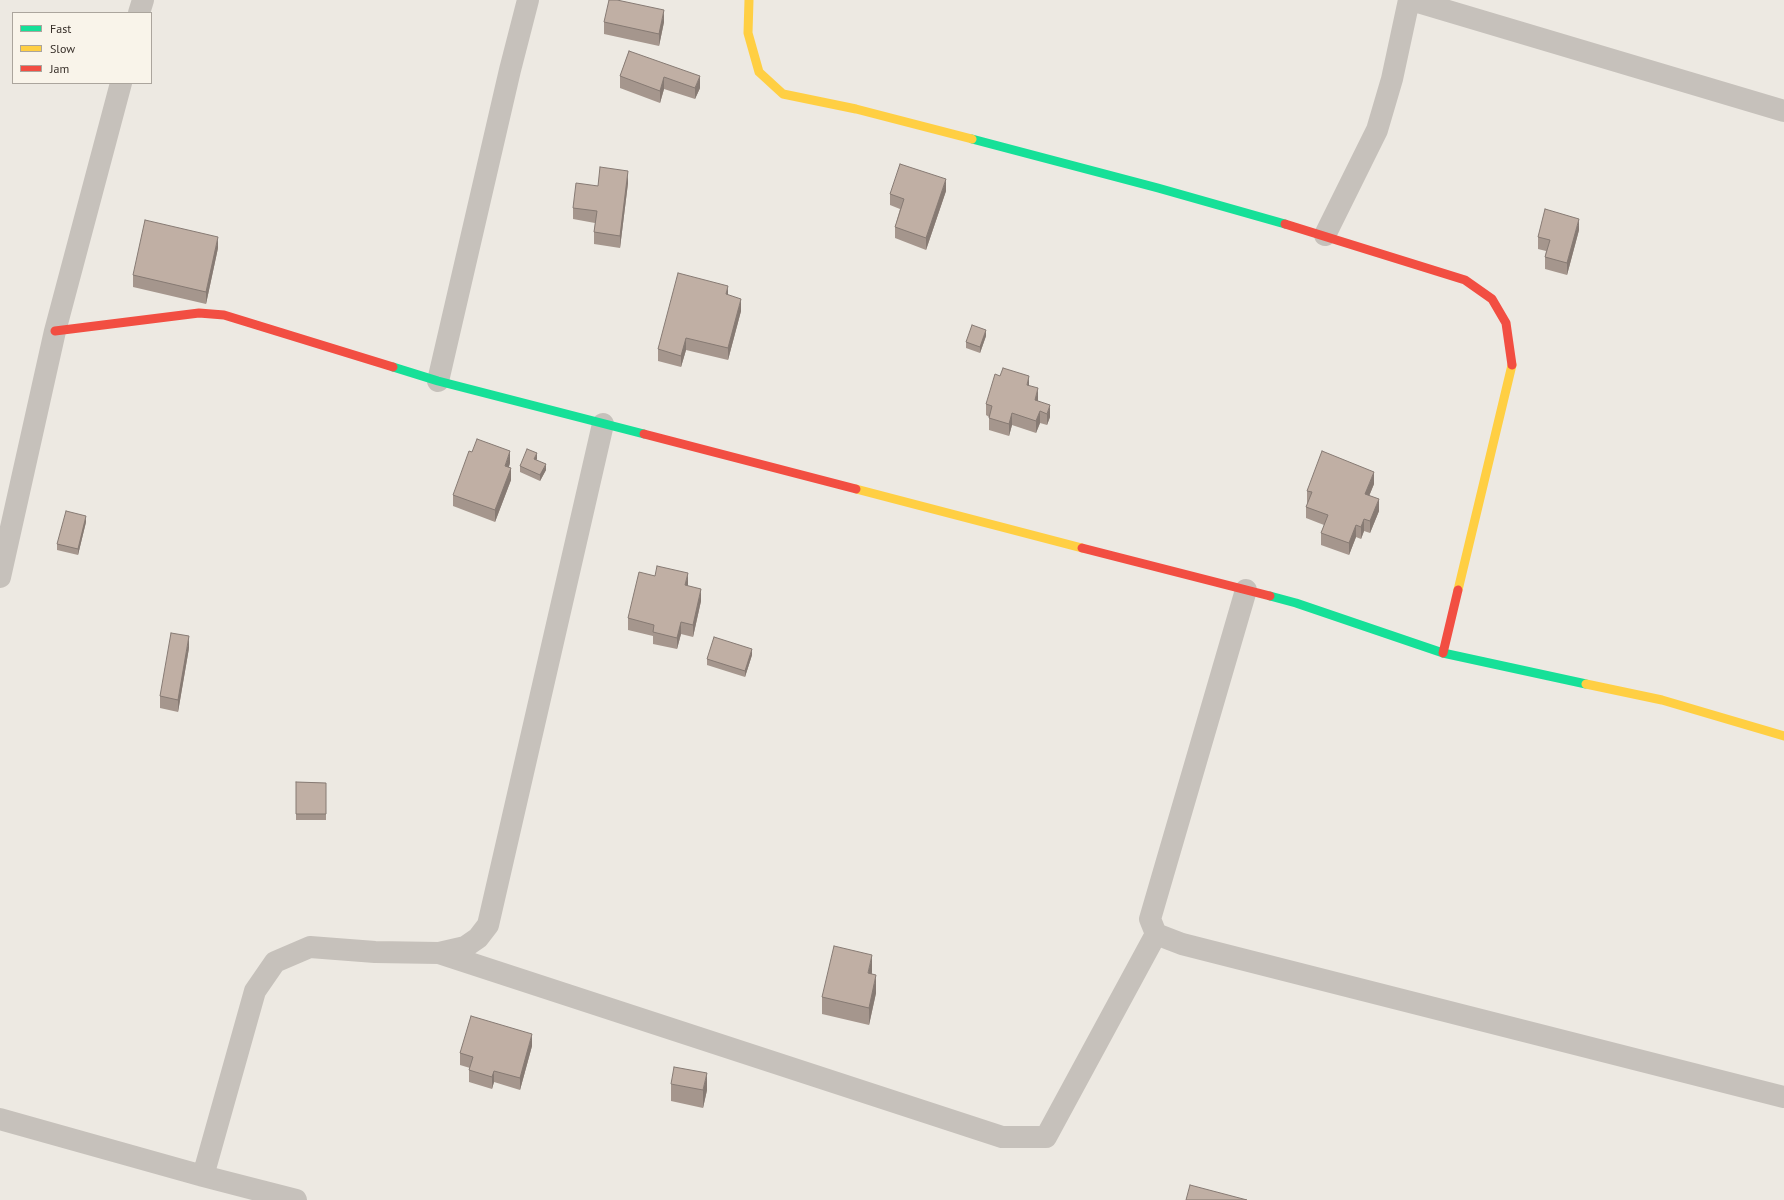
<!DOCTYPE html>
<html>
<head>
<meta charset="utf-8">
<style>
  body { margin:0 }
  #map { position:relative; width:1784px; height:1200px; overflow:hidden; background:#ede9e2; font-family:"PT Sans",sans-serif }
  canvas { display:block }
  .legend { position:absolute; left:12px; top:12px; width:140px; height:72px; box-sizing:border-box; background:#f9f4ea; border:1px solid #aba59d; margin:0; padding:5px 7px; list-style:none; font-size:12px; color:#372f29 }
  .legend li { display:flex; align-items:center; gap:8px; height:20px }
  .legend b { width:20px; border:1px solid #aba59d }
</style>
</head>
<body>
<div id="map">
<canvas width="1784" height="1200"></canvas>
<ul class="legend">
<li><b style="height:5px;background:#16e098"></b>Fast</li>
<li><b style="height:5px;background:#ffcf43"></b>Slow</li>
<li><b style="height:5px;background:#f24e42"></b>Jam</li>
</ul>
</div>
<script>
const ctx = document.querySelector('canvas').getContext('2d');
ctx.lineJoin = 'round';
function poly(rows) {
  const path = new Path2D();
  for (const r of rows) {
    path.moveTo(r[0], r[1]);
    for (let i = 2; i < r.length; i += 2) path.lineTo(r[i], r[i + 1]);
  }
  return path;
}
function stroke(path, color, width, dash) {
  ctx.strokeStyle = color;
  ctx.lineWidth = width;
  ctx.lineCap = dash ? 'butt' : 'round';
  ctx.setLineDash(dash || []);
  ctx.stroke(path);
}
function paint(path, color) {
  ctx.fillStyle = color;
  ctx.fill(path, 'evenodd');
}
stroke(poly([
  [1411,0,1784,111],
  [139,13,143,0],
  [1325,235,1377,130,1392,79,1409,0],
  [438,381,510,70,528,0],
  [0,577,55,331,121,83],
  [1246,590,1150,919,1156,934,1182,944,1784,1097],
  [439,953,1002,1137,1046,1137,1156,934],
  [0,1119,203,1176,296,1200],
  [203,1176,255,991,275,962,310,947,375,952,439,953,465,947,478,938,488,925,603,424]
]), '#c6c1bb', 22);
stroke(poly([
  [972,139,1158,188,1285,224],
  [393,367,438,381,644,434],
  [1270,596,1296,603,1443,653,1586,684]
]), '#16e098', 9);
stroke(poly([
  [749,0,748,33,759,72,783,94,856,109,972,139],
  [856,489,1082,548],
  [1458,590,1512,365],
  [1586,684,1662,700,1784,736]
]), '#ffcf43', 9);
stroke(poly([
  [1285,224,1465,280,1492,299,1506,323,1512,365],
  [55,331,199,313,224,315,393,367],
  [644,434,856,489],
  [1082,548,1270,596],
  [1443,653,1458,590]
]), '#f24e42', 9);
paint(poly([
  [604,22,664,22,659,46,604,34],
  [629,51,700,88,695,99,664,89,660,103,620,88,620,76],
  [628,183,620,248,594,244,594,232,595,223,573,219,573,208,598,186],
  [946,191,926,250,895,238,895,227,900,209,890,205,890,194],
  [1579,230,1567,275,1545,269,1545,257,1546,251,1538,249,1538,237],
  [218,248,206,304,133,287,133,275],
  [728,295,741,311,728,360,686,350,681,367,658,361,658,349],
  [986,336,980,353,966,348,966,342],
  [1029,386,1038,400,1038,401,1050,417,1047,425,1040,423,1036,433,1012,425,1009,436,989,430,989,417,986,415,986,404],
  [537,460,546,470,540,481,520,472,520,466],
  [510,463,509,467,511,480,495,522,453,506,453,495],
  [1374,484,1369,496,1379,511,1370,533,1364,531,1361,539,1356,537,1349,555,1321,545,1321,533,1324,525,1306,518,1306,507,1308,503,1307,503,1307,491],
  [86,522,78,555,57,550,57,544],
  [688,585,687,586,701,601,693,637,681,634,677,649,653,644,653,636,628,630,628,618],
  [189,648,178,712,160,708,160,696],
  [752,655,745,677,707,665,707,659],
  [296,782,326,783,326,820,296,820],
  [872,972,872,974,876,993,869,1025,822,1014,822,997],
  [532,1046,520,1090,494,1082,492,1089,469,1082,469,1070,470,1068,460,1065,460,1053],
  [671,1084,707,1090,703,1108,671,1101]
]), '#a5968d');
paint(poly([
  [664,10,664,22,659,46,659,34],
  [700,76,700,88,695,99,695,88],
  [664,77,664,89,660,103,660,91],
  [628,171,628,183,620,248,620,236],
  [946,179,946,191,926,250,926,238],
  [1579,219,1579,230,1567,275,1567,263],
  [218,237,218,248,206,304,206,292],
  [728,286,728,298,726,294],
  [741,299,741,311,728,360,728,348],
  [986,330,986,336,980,353,980,347],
  [686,338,686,350,681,367,681,356],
  [1029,376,1029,388,1027,385],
  [1038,388,1038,400,1035,412,1035,400],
  [1050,405,1050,417,1047,425,1047,414],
  [1040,411,1040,423,1036,433,1036,421],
  [1012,413,1012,425,1009,436,1009,424],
  [510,451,510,463,505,478,505,466],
  [537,453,537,459,534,465,534,459],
  [546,464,546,470,540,481,540,475],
  [511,468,511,480,495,522,495,510],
  [1374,472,1374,484,1365,506,1365,494],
  [1379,499,1379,511,1370,533,1370,521],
  [86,516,86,522,78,555,78,549],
  [1364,519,1364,531,1361,539,1361,527],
  [1356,525,1356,537,1349,555,1349,543],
  [688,573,688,585,685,597,685,585],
  [701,589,701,601,693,637,693,625],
  [681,622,681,634,677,649,677,638],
  [189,636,189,648,178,712,178,700],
  [752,649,752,655,745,677,745,671],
  [872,955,872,972,868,991,868,973],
  [876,975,876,993,869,1025,869,1008],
  [532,1034,532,1046,520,1090,520,1078],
  [494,1071,494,1082,492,1089,492,1077],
  [707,1073,707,1090,703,1108,703,1090]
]), '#867a73');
const building = poly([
  [609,0,617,0,664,10,659,34,604,22,609,0],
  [629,51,700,76,695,88,664,77,660,91,620,76,629,51],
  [900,164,946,179,926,238,895,227,904,199,890,194,900,164],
  [600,167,628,171,620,236,594,232,597,211,573,208,576,183,598,186,600,167],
  [1545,209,1579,219,1567,263,1545,257,1550,240,1538,237,1545,209],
  [145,220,218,237,206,292,133,275,145,220],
  [678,273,728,286,726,294,741,299,728,348,686,338,681,356,658,349,678,273],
  [972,325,986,330,980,347,966,342,972,325],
  [1003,368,1029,376,1027,385,1038,388,1035,400,1050,405,1047,414,1040,411,1036,421,1012,413,1009,424,989,418,992,406,986,404,995,374,1000,376,1003,368],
  [477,439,510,451,505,466,511,468,495,510,453,495,469,451,472,452,477,439],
  [527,449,537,453,534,459,546,464,540,475,520,466,527,449],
  [1322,451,1374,472,1365,494,1379,499,1370,521,1364,519,1361,527,1356,525,1349,543,1321,533,1328,515,1306,507,1312,492,1307,491,1322,451],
  [66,511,86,516,78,549,57,544,66,511],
  [657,566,688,573,685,585,701,589,693,625,681,622,677,638,653,632,654,625,628,618,639,572,655,576,657,566],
  [171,633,189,636,178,700,160,696,171,633],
  [714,637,752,649,745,671,707,659,714,637],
  [296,782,326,783,326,814,296,814,296,782],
  [834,946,872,955,868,973,876,975,869,1008,822,997,834,946],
  [471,1016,532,1034,520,1078,494,1071,492,1077,469,1070,473,1057,460,1053,471,1016],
  [674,1067,707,1073,703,1090,671,1084,674,1067],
  [1190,1185,1247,1200,1186,1200,1190,1185]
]);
paint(building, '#c0afa4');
stroke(building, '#867a73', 1);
</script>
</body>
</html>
